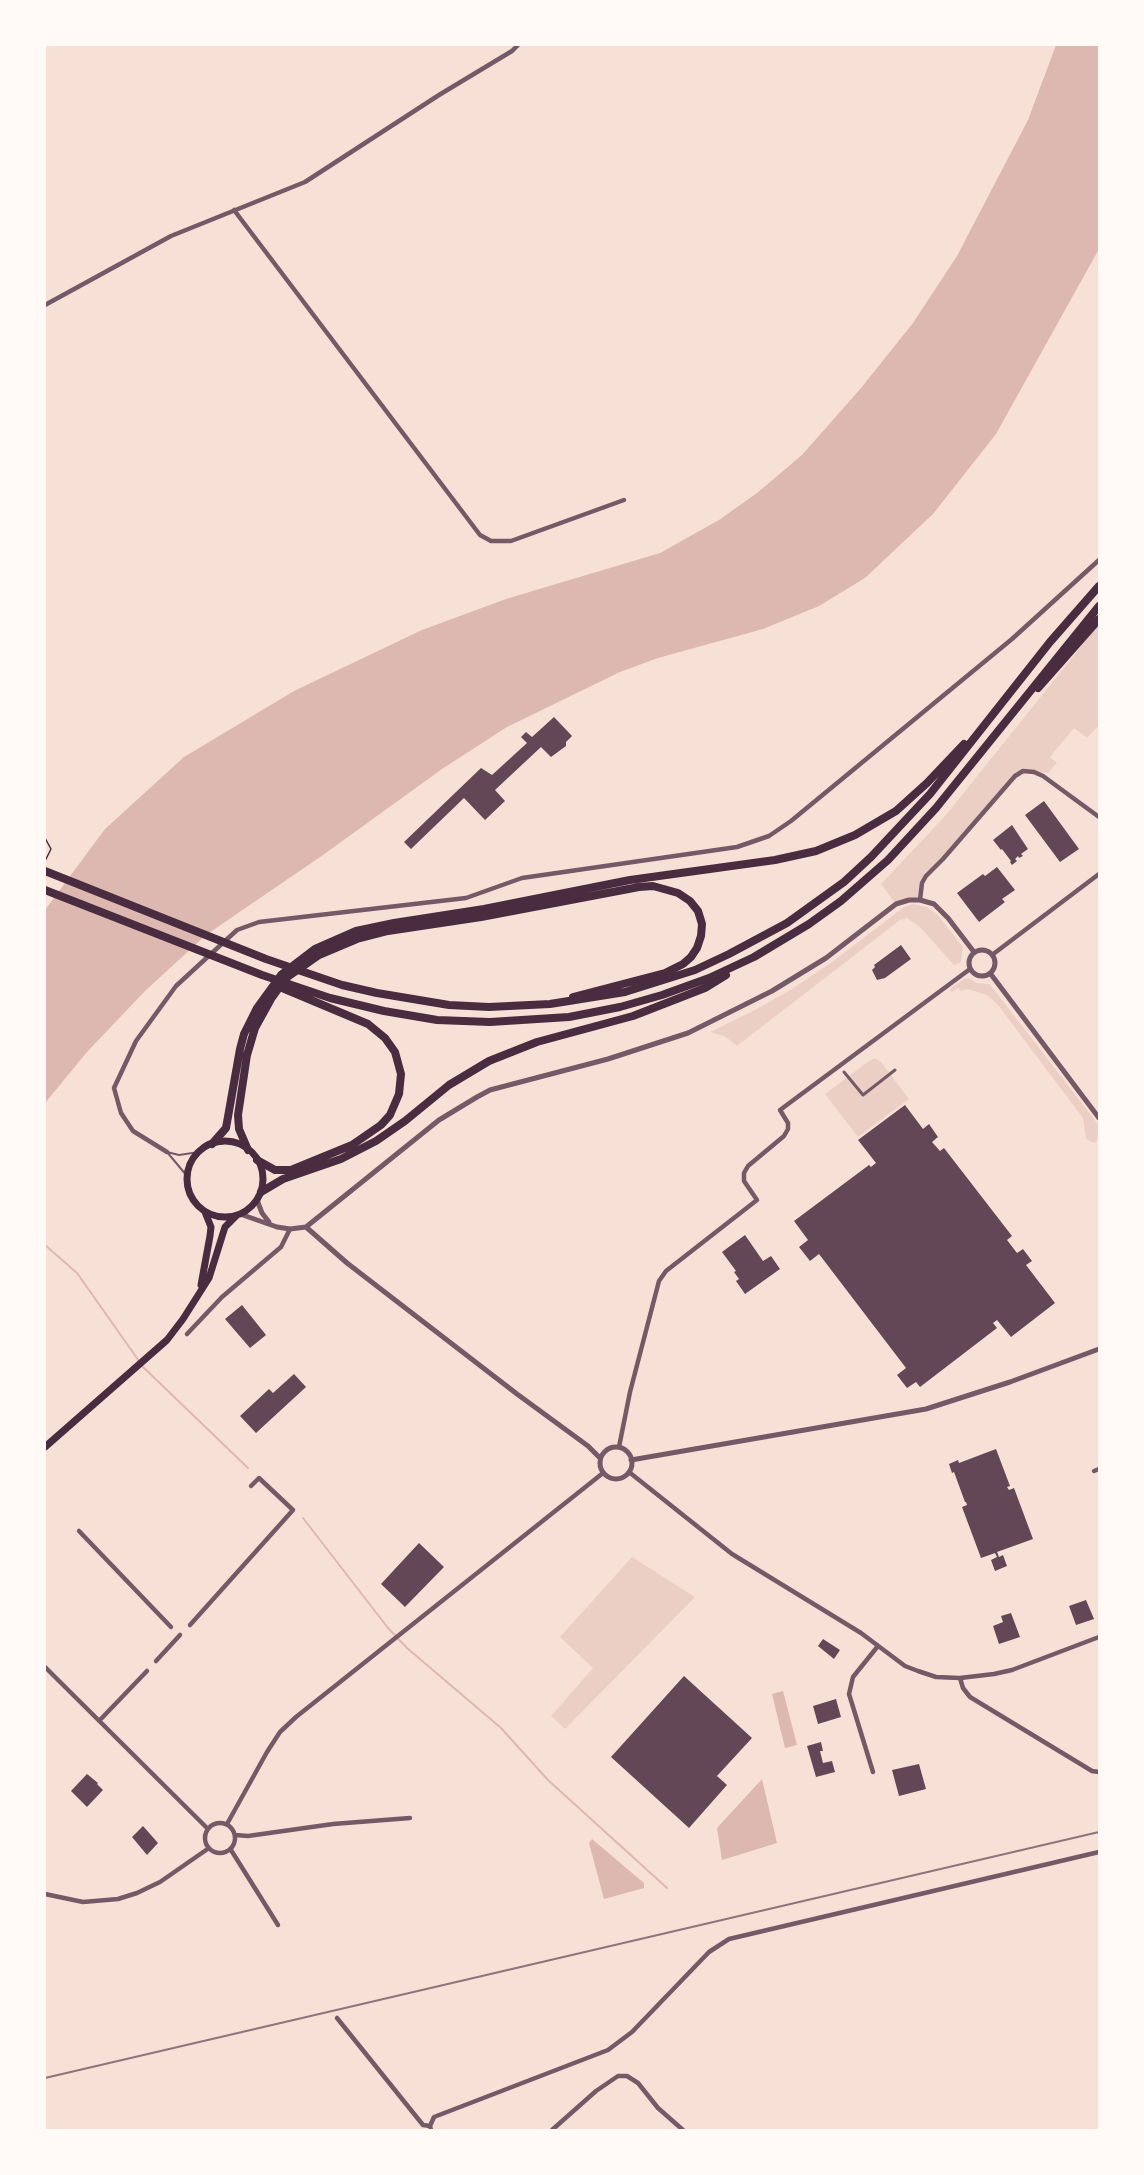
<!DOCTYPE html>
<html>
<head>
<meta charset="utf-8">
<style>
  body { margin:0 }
  #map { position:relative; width:1144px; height:2175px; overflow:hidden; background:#f7e1d7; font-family:Inter,sans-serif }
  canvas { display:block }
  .frame { position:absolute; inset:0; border:46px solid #fffaf5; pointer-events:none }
</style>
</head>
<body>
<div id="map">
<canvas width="1144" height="2175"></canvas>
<div class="frame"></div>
</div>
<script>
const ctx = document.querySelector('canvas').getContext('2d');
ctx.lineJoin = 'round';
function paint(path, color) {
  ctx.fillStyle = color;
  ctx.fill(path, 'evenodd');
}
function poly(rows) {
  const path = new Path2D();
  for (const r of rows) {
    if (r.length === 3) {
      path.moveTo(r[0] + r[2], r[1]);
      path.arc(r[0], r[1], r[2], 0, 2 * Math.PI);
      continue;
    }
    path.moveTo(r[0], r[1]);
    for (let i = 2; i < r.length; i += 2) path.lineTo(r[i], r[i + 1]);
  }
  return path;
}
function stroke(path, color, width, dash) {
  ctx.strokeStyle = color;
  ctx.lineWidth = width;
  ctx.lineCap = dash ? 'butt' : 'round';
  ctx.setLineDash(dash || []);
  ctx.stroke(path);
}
paint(poly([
  [1099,624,1099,725,1087,738,1074,728,1050,757,1057,763,1048,773,1023,771,1015,776,922,883,920,900,896,904,881,884,946,815],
  [913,904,926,907,936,913,963,947,961,962,954,965,920,927,907,918,900,920,737,1046,726,1037,710,1032,753,1011,792,989,832,962,904,907],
  [970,978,976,983,989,984,995,991,1094,1119,1099,1126,1097,1141,1094,1143,1086,1139,1083,1118,998,1005,988,996,975,991,966,989,961,991,958,988,952,992,950,989,964,979],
  [875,1058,881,1062,909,1099,858,1137,825,1094,869,1061],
  [632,1557,695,1597,565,1729,551,1716,593,1668,560,1637]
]), '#ebcfc5');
paint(poly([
  [1056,45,1099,45,1099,249,996,434,933,514,865,578,819,606,763,629,658,658,620,672,507,727,442,769,323,855,206,935,145,991,87,1052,45,1103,45,910,105,829,184,757,294,691,422,630,506,599,660,553,719,520,757,493,802,455,861,388,913,323,957,256,1028,120],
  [783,1691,797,1745,785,1748,772,1694],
  [762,1779,777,1843,722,1860,717,1828],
  [592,1839,644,1883,644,1888,604,1899,589,1843]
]), '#dcb8b0');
stroke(poly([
  [45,1245,77,1273,139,1361],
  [142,1366,248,1468],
  [303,1518,388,1628,407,1648,501,1728,548,1780,667,1888]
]), '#dcb8b0', 2);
paint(poly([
  [554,717,572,736,566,742,566,746,551,757,541,747,495,790,505,801,485,820,464,798,411,849,404,842,481,768,492,775,527,743,521,737,526,732,532,737],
  [1044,801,1079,849,1060,862,1025,815],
  [1012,825,1028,849,1021,854,1023,856,1019,858,1018,856,1015,859,1017,861,1012,865,1010,862,1011,861,1002,849,1001,850,993,840],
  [997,867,1015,890,1002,899,1005,902,979,922,957,893,983,874,985,876],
  [901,945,911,959,885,978,877,980,872,970,875,967,874,965],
  [905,1105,923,1129,929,1124,938,1137,932,1142,940,1151,944,1148,1012,1236,1007,1240,1017,1253,1023,1249,1032,1261,1026,1265,1055,1303,1011,1337,997,1320,993,1323,997,1328,920,1387,916,1382,907,1388,897,1375,906,1368,819,1254,810,1261,799,1247,808,1240,794,1221,869,1165,871,1167,876,1163,858,1140],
  [745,1235,763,1261,771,1256,780,1269,745,1294,736,1281,739,1279,734,1272,736,1271,722,1252],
  [242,1305,266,1335,250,1348,225,1319],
  [294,1374,306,1387,256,1433,240,1416,269,1389,273,1393],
  [996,1449,1010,1486,1007,1487,1009,1490,1014,1488,1033,1539,997,1552,999,1557,1003,1555,1007,1566,995,1571,991,1560,997,1557,995,1553,981,1558,962,1507,967,1505,966,1502,965,1502,954,1472,952,1473,949,1464,958,1460,959,1463],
  [419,1543,444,1567,405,1607,381,1584],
  [1086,1600,1094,1619,1076,1625,1069,1606],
  [1011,1613,1020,1637,999,1644,993,1626,1003,1622,1001,1616],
  [823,1639,840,1650,834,1659,818,1646],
  [684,1676,752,1738,717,1776,727,1785,689,1828,611,1757],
  [836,1699,841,1717,818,1724,813,1706],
  [821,1742,823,1751,820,1751,823,1763,832,1761,835,1772,816,1777,807,1746],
  [919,1764,926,1789,899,1796,892,1770],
  [87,1774,98,1783,97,1784,103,1790,87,1807,71,1791],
  [143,1826,158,1843,147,1855,132,1837]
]), '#644757');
stroke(poly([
  [45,838,51,849,45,861]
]), '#4a2c40', 1.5);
stroke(poly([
  [167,1152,179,1155,199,1152],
  [167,1152,187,1176]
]), '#755966', 2);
stroke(poly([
  [844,1072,863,1095,895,1070]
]), '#755966', 3);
stroke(poly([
  [234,210,480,535,491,541,511,541,624,500],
  [45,305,171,236,305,182,439,95,512,51,518,45],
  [920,900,922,883,926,876,943,859,1015,776,1023,771,1034,772,1043,776,1099,817],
  [992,955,1099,874],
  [167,1152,133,1131,121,1113,114,1088,136,1041,176,986,237,930,259,922,466,898,522,878,737,847,769,836,791,821,1012,639,1099,560],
  [187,1334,222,1297,281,1247,290,1229],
  [619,1447,630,1392,659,1281,666,1271,757,1200,744,1181,744,1173,748,1166,784,1136,788,1129,788,1123,780,1110,970,969],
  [1094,1471,1099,1469],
  [629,1472,732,1554,861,1633,905,1666,918,1671,936,1677,960,1678,994,1674,1012,1670,1099,1637],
  [79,1531,171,1627],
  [190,1625,293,1510,259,1478,251,1486],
  [156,1661,180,1635],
  [45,1667,208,1829],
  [960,1678,963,1688,970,1697,1092,1771,1099,1772],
  [99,1721,147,1671],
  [873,1772,849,1694,853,1677,878,1646],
  [220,1838,15],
  [227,1824,267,1752,280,1732,296,1717,603,1473],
  [235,1835,248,1836,333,1824,410,1818],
  [231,1850,278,1925],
  [45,1894,83,1902,118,1899,137,1893,160,1882,209,1848],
  [337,2018,423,2125,430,2126,431,2130],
  [430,2126,434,2117,608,2050,632,2032,709,1952,729,1939,1099,1852],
  [552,2130,596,2091,618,2076,627,2076,638,2083,658,2108,683,2130]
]), '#755966', 4.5);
stroke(poly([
  [982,963,13],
  [990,973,1099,1118],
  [257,1200,262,1213,269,1222],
  [240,1214,277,1227,290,1229,306,1227,439,1120,477,1097,490,1090,608,1059,688,1033,772,991,826,958,896,904,909,900,920,900,934,904,948,918,974,952],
  [306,1227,347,1263,517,1394,588,1446,600,1458],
  [616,1463,16],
  [631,1460,926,1409,1010,1382,1099,1349]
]), '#755966', 5);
stroke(poly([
  [225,1179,38],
  [201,1285,210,1236,211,1227,205,1212],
  [45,1447,167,1340,183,1319,209,1278,225,1227,236,1216]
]), '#4a2c40', 7);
stroke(poly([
  [1038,688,1099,619],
  [45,871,266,959,342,985,377,993,449,1005,489,1007,550,1004,625,992,695,970,729,954,787,923,844,882,871,857,930,794,1050,642,1099,586],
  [45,890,262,975,330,998,384,1011,437,1020,490,1022,569,1017,620,1007,662,995,709,978,754,957,809,924,841,901,888,860,936,808,1099,606],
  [212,1144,226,1128,240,1049,244,1034,257,1008,281,975,315,949,356,931,394,923,484,909,630,880,775,860,816,851,855,835,896,811,927,783,964,744],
  [248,1150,239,1129,238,1115,247,1055,255,1028,271,999,286,978,319,955,357,939,388,931,481,917,639,887,653,886,678,893,690,901,698,911,702,924,701,936,697,948,691,957,683,964,665,973,573,997],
  [257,1160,275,1170,291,1170,352,1145,381,1125,390,1115,399,1094,401,1074,395,1052,385,1038,368,1024,275,985],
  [261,1192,283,1179,341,1159,376,1141,405,1121,449,1085,489,1061,537,1042,633,1016,705,988,726,975]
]), '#4a2c40', 8);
stroke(poly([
  [45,2078,1099,1832]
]), '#8f747c', 2);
</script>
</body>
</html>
